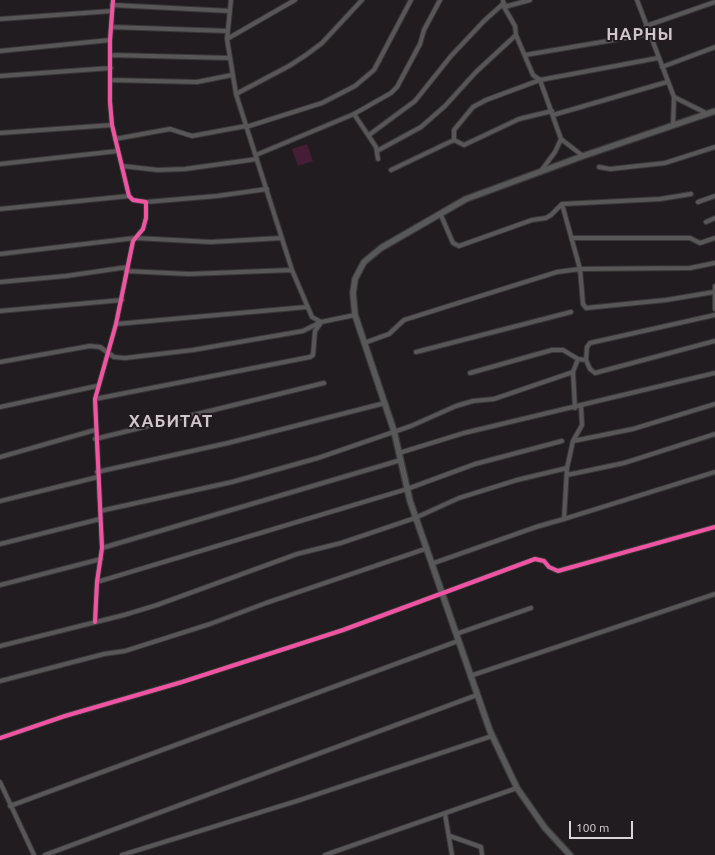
<!DOCTYPE html>
<html>
<head>
<meta charset="utf-8">
<style>
  body { margin:0 }
  #map { position:relative; width:715px; height:855px; overflow:hidden; background:#211c1f; font-family:Ubuntu,sans-serif }
  canvas { display:block }
  .scale { position:absolute; left:569px; top:821px; width:64px; height:18px; box-sizing:border-box; border:2px solid #d9d4d6; border-top:0; padding-left:5px; font-size:12px; line-height:14px; white-space:nowrap; color:#d9d4d6; -webkit-text-stroke:3px #221b1f; paint-order:stroke }
</style>
</head>
<body>
<div id="map">
<canvas width="715" height="855"></canvas>
<div class="scale">100 m</div>
</div>
<script>
const ctx = document.querySelector('canvas').getContext('2d');
ctx.lineJoin = 'round';
function paint(path, color) {
  ctx.fillStyle = color;
  ctx.fill(path, 'evenodd');
}
function poly(rows) {
  const path = new Path2D();
  for (const r of rows) {
    path.moveTo(r[0], r[1]);
    for (let i = 2; i < r.length; i += 2) path.lineTo(r[i], r[i + 1]);
  }
  return path;
}
function stroke(path, color, width, dash) {
  ctx.strokeStyle = color;
  ctx.lineWidth = width;
  ctx.lineCap = dash ? 'butt' : 'round';
  ctx.setLineDash(dash || []);
  ctx.stroke(path);
}
function drawText(font, color, halo, rows, align = 'center') {
  ctx.font = font + ' Ubuntu,sans-serif';
  ctx.lineWidth = 4;
  ctx.setLineDash([]);
  ctx.textBaseline = 'middle';
  ctx.strokeStyle = halo;
  ctx.fillStyle = color;
  for (const [text, x, y, turn = 0] of rows) {
    ctx.save();
    ctx.translate(x, y);
    ctx.rotate((+turn || 0) * Math.PI / 180);
    ctx.textAlign = isNaN(turn) ? turn : align;
    if (halo) ctx.strokeText(text, 0, 0);
    ctx.fillText(text, 0, 0);
    ctx.restore();
  }
}
paint(poly([
  [307,144,313,161,298,166,292,149]
]), '#451e36');
const minor = poly([
  [231,0,227,39,236,94,292,270,312,317,321,322,355,315],
  [503,0,504,7,515,26,516,35,533,75,540,80,561,139,583,156],
  [637,0,674,97,673,126],
  [112,5,230,11],
  [504,7,530,0],
  [0,19,112,11],
  [646,26,715,2],
  [111,27,228,31],
  [227,39,295,0],
  [0,51,110,40],
  [110,55,229,58],
  [525,55,649,34],
  [662,67,715,47],
  [0,76,111,68],
  [110,80,197,82,232,75],
  [236,94,289,66,306,55,322,43,362,0],
  [674,97,706,113],
  [354,114,376,147,378,159],
  [553,115,667,82],
  [246,127,322,103,355,86,374,70,411,0],
  [0,133,112,125],
  [369,135,415,101,451,56,484,21,504,3],
  [115,139,170,129,192,136,246,126],
  [454,140,454,130,473,107,486,100,540,80,658,58],
  [454,140,464,145,519,119,552,111],
  [377,151,421,127,445,106,476,72,516,35],
  [256,155,354,114,391,93,397,87,420,44,424,30,440,0],
  [0,164,118,151],
  [122,166,158,170,185,169,257,159],
  [599,167,610,169,665,163,715,147],
  [391,170,454,140],
  [541,171,555,152,561,139],
  [146,202,217,196,267,189],
  [698,202,715,196],
  [562,204,580,269,583,304,586,308,666,300,714,292],
  [0,209,129,196],
  [440,213,453,243,459,246,532,220,546,218,551,215,562,204,660,199,691,194],
  [706,222,715,218],
  [573,238,690,238,700,243,715,238],
  [0,254,135,238,211,242,282,238],
  [126,271,189,274,292,270],
  [0,282,66,276,128,267],
  [715,286,715,309],
  [0,311,122,300],
  [715,315,590,343,587,347,586,360,590,369,595,373,715,341],
  [116,324,307,307],
  [364,343,389,334,404,320,557,272,580,269,690,268,715,263],
  [416,352,571,312],
  [0,362,90,346,100,347,114,357,125,358,193,350,303,331,321,322],
  [470,373,552,350,563,350,578,359],
  [95,399,310,357,313,355,315,331,320,324],
  [0,407,97,386],
  [575,408,573,372,578,359,586,360],
  [95,439,324,383],
  [573,441,633,429,715,404],
  [399,453,464,433,715,373],
  [0,457,95,430],
  [97,472,228,443,385,403],
  [567,475,624,463,715,434],
  [0,501,98,477],
  [100,511,232,482,318,458,411,426,456,406,473,401,494,399,573,372],
  [564,519,715,472],
  [0,544,100,519],
  [102,548,401,460],
  [431,564,536,527,564,519,567,468,573,441,582,425,581,406],
  [97,582,407,489,475,464,562,441],
  [0,585,101,559],
  [95,622,97,582,102,548,95,399,116,324,133,241,143,229,146,218,146,202,133,200,129,196,112,125,110,102,110,40,113,0],
  [456,634,531,608],
  [0,646,124,615,157,605,297,554,341,543,415,518,459,498,517,480,567,468],
  [470,676,715,594],
  [0,681,104,654,125,651,210,624,266,603,425,549],
  [0,738,65,716,182,682,343,630,535,559,544,561,549,567,558,571,715,527],
  [0,782,34,855],
  [10,806,458,641],
  [445,814,452,855],
  [450,836,481,847,482,855],
  [45,855,477,695],
  [122,855,300,800,492,736],
  [325,855,517,788]
]);
const major = poly([
  [570,855,545,828,517,788,490,731,410,501,394,431,355,315,353,293,355,279,364,262,381,248,466,199,583,156,715,111]
]);
stroke(minor, '#3a3739', 6);
stroke(major, '#3a3739', 8);
stroke(minor, '#585657', 4);
stroke(major, '#595859', 5.5);
stroke(poly([
  [95,622,97,582,102,548,95,399,116,324,133,241,143,229,146,218,146,202,133,200,129,196,112,125,110,102,110,40,113,0],
  [0,738,65,716,182,682,343,630,535,559,544,561,549,567,558,571,715,527]
]), '#f153a3', 4);
ctx.letterSpacing = '1px';
drawText('bold 17px', '#d0c7cc', '#221b1f', [
  ["НАРНЫ",640,34],
  ["ХАБИТАТ",171,421]
]);
ctx.letterSpacing = '0px';
</script>
</body>
</html>
